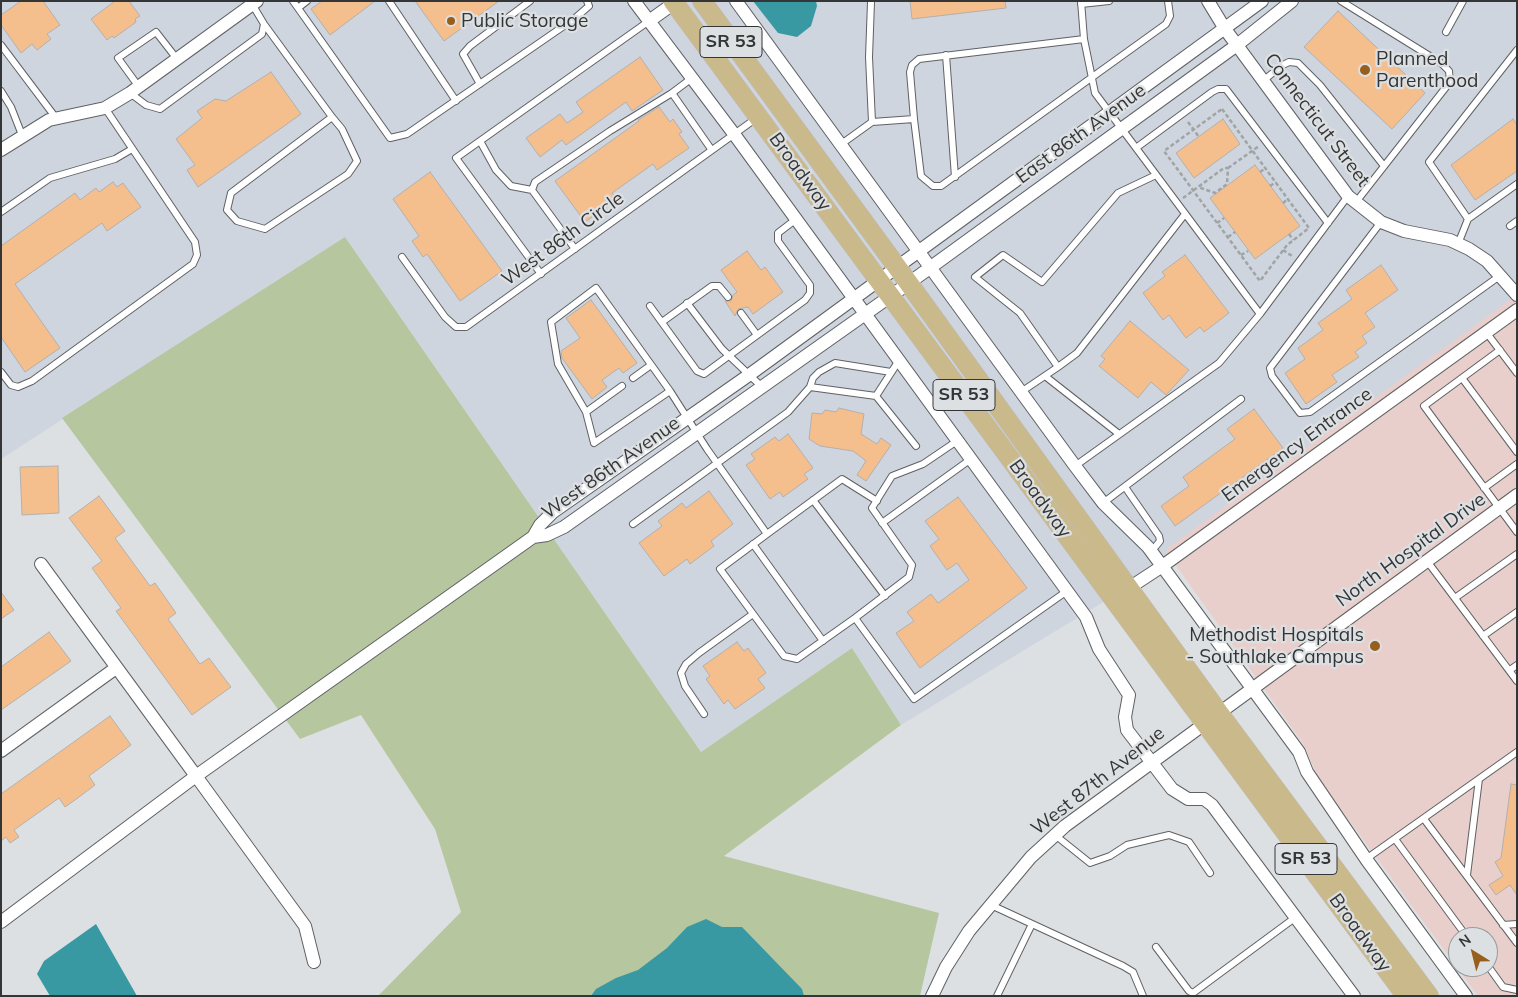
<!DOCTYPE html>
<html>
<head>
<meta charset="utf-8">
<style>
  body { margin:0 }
  #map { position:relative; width:1518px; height:997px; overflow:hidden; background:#dde0e2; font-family:Mulish,sans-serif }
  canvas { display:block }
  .frame { position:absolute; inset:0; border:2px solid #343536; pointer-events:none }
  .north { position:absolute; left:1448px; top:927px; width:50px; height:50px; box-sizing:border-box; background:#dde0e2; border:1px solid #999c9d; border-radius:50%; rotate:324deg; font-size:14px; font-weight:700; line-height:20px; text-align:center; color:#343536 }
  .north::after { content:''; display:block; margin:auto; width:18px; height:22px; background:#985f1c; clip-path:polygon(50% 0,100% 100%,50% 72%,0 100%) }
</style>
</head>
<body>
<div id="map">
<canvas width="1518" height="997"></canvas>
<div class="frame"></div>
<div class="north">N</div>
</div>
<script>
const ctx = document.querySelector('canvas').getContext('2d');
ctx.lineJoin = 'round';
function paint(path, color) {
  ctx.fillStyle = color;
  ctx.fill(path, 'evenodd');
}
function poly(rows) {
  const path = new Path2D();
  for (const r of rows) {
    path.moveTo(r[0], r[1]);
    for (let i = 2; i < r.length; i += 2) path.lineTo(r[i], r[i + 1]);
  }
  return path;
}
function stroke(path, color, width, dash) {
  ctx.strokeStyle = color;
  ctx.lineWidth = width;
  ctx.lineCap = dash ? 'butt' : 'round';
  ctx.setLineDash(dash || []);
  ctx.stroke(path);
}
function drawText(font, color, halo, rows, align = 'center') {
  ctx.font = font + ' Mulish,sans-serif';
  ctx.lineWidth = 4.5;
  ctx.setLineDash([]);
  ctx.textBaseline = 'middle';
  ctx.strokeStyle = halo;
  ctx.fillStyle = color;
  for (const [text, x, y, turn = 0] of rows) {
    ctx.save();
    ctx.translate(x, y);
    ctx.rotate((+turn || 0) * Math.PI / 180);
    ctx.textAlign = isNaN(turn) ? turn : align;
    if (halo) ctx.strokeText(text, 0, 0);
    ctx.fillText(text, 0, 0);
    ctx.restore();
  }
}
paint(poly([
  [1,1,1517,1,1517,309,1161,567,901,725,852,648,701,752,345,237,1,459]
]), '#cfd5df');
paint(poly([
  [1517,295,1517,996,1478,996,1320,781,1302,742,1165,550],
  [1458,937,1488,937,1488,967,1458,967]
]), '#e9cfcc');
paint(poly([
  [345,237,701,752,852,648,901,725,724,856,939,913,920,996,378,996,461,912,435,829,361,715,300,739,62,418]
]), '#b6c69f');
paint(poly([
  [753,1,816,1,817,6,811,26,797,37,778,33],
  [706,919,722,927,742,927,802,989,804,996,591,996,596,989,616,978,638,970,667,948,687,927],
  [96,924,137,996,50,996,37,974,44,961]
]), '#3899a3');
const building = poly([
  [21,1,43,1,60,25,47,34,51,39,37,50,32,44,21,53,1,25,1,15,21,1],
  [115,1,129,1,140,16,135,19,136,22,114,38,112,36,107,40,91,19,115,1],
  [322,1,375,1,330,35,311,9,322,1],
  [415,1,499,1,444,41,415,1],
  [910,1,1005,1,1006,8,912,19,910,1],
  [1338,11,1425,93,1392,129,1304,47,1338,11],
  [640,57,663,90,632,111,626,102,566,145,562,140,540,157,526,138,560,114,567,123,583,112,576,102,640,57],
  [271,72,301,114,198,187,187,170,195,165,176,139,202,118,197,111,215,99,226,101,271,72],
  [659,107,670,122,673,119,682,132,679,134,689,148,657,170,653,164,612,193,617,199,585,222,555,181,639,121,638,120,659,107],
  [1223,119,1240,144,1194,178,1176,153,1223,119],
  [1513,119,1517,125,1517,171,1475,200,1451,165,1513,119],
  [1255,165,1300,226,1255,259,1210,198,1255,165],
  [430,172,502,271,460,301,427,254,423,257,412,241,419,236,393,199,430,172],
  [113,182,117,187,123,183,141,207,107,231,102,223,15,284,60,348,25,372,1,337,1,246,75,193,80,200,96,188,99,192,113,182],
  [747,251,761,270,765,267,783,292,753,314,748,307,738,309,735,316,725,301,731,301,733,295,737,292,721,270,747,251],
  [1185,255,1229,313,1204,332,1200,327,1186,338,1169,315,1163,320,1143,293,1165,276,1162,272,1185,255],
  [1381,265,1398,290,1365,313,1375,327,1362,336,1367,343,1355,352,1359,357,1332,375,1337,382,1306,404,1285,373,1305,359,1298,348,1323,330,1318,323,1352,299,1346,290,1381,265],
  [591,300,637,363,623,373,619,368,602,380,607,387,592,399,562,358,561,351,580,338,566,318,591,300],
  [1130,321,1189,370,1166,395,1151,382,1138,398,1099,366,1105,359,1101,356,1130,321],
  [839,408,864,414,861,434,877,444,881,438,891,445,866,481,857,475,866,461,853,451,820,446,809,439,812,413,822,414,825,410,836,412,839,408],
  [1254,409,1283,448,1175,526,1161,506,1189,486,1183,477,1235,439,1227,429,1254,409],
  [788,434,813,468,804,474,808,479,783,497,780,492,770,499,746,465,755,459,751,454,775,437,779,441,788,434],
  [58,466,59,513,22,515,20,467,58,466],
  [709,491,733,524,711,541,714,546,690,564,687,559,664,576,639,543,662,526,658,521,682,503,686,508,709,491],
  [99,496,125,531,115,538,150,586,155,583,176,613,168,619,200,664,209,658,231,687,192,715,116,611,121,608,92,568,102,561,69,518,99,496],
  [958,497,1027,588,920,668,896,633,914,621,907,612,931,594,938,603,969,580,957,563,947,570,930,546,939,539,925,521,958,497],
  [1,592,14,610,1,619,1,592],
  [49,632,71,661,1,710,1,667,49,632],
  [737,642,744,651,748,648,766,673,758,679,765,688,735,709,728,700,724,704,706,679,710,676,703,666,737,642],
  [110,716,131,745,89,776,95,785,75,800,65,807,59,798,14,830,19,837,10,843,6,837,1,841,1,794,110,716],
  [1511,784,1517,785,1517,895,1510,885,1496,895,1489,885,1503,876,1495,862,1501,858,1511,784]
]);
paint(building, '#f5bf8d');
stroke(building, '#b3b0ae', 1);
const service = poly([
  [293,1,390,138,407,134,574,19,589,6,587,1],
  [389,1,456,101],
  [1081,1,1084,39],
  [1341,1,1441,63,1449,71,1450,82,1356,202],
  [871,2,869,57,872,122],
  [1081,4,1109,1],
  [298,8,307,1],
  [264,24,332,117,342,129,357,161,348,174,265,229,237,221,227,210,231,193,332,117],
  [1446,32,1463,1],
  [1,45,56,118],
  [946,55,955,177],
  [692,78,672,93,711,149],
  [1263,81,1281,66,1289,62,1298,63,1320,85,1384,166],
  [480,84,463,54,470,46,530,1],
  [139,87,118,58,156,32,177,59],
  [1,91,11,107,22,135],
  [130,93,146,105,160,109,262,34,264,24,252,4],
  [914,119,910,72,912,65,919,59,1084,39,1095,93,1260,314],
  [480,141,496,170,511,186,532,190],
  [840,145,872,122,914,119,921,176,933,186,941,186,1166,24,1170,16,1168,1],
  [1136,148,1212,92,1218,89,1226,89,1328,223],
  [1,212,50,178,115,159,132,149],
  [1468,219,1517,184],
  [1381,222,1270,368,1272,376,1300,413,1310,412,1501,275],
  [1510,226,1517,221],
  [1458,244,1468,219,1429,162,1517,50],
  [575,249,532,190,535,182,610,131,672,93],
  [402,257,445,317,456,327,466,327,758,117],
  [541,274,456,158,649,21],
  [687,303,722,349,761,386],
  [650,306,697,371,704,374,805,300,810,293,810,285,778,241,778,233,795,220],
  [741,313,757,335],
  [662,322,712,286,719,286,728,297],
  [1486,332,1517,373],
  [1500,350,1424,406,1517,532],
  [1058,367,1077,353,1185,214],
  [1,372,11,385,18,387,32,381,193,264,197,255,195,242,105,108],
  [1045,376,1119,434],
  [633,378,651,365],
  [1462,378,1517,452],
  [810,387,813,378,819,372,835,363,891,372],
  [670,391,594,443,586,412,558,364,551,322,596,288,670,391,707,449,767,534,842,479,877,501],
  [1021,392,1058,367,1020,313,975,277,1003,255,1042,282,1118,193,1156,175],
  [876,396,916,446],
  [586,412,622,386],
  [957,441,923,464,892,476,872,508,912,565,909,577,855,618,914,699,1067,591],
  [1075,466,1219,363,1260,314,1348,196],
  [1125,487,1159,536,1160,541,1151,552],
  [1484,488,1517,464],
  [813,500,885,596],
  [1103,503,1241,399],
  [882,523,971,459],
  [633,524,788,412,810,387,876,396,898,362],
  [767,534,720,569,784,656,797,659,855,618],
  [753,544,823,641],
  [1427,561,1517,681],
  [1455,598,1517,554],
  [1483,636,1517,612],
  [1510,670,1517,665],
  [704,714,685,686,681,673,686,664,699,653,753,614],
  [1424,819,1517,943],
  [1055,835,1090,863,1110,856,1127,845,1169,835,1189,842,1210,873],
  [1395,839,1467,937],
  [1366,859,1517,752],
  [1467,875,1479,779],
  [991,905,1123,966,1133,972,1143,996],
  [1503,925,1517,924],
  [1156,947,1189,991,1193,993,1296,917],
  [1488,966,1503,987,1517,990],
  [997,996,1032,924]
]);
const minor = poly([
  [634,1,734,134,1086,617,1099,649,1129,695,1125,717,1127,730,1172,789,1188,799,1204,799,1212,805,1354,996],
  [736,1,1075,466,1103,503,1148,547,1299,752,1307,772,1366,859,1466,996],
  [1208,1,1225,29,1348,196,1381,222,1404,231,1450,240,1469,249,1487,261,1517,295],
  [1262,1,749,375,553,512,540,525,533,537,547,535,564,527,909,283,1237,45,1292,1],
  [649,21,677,1],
  [1,150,49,120,105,108,130,93,257,1],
  [1121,586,1129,588,1161,567,1517,310],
  [1,751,116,668],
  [1,922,196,776,41,564],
  [314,962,305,926,196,776,533,537],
  [932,996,946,967,969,931,1031,857,1065,826,1517,495]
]);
const primary = poly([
  [673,1,1406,996],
  [702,1,897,267,1219,713,1429,996]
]);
stroke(service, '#5f6163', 8);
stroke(minor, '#5f6163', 14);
stroke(primary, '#bebebf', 20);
stroke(poly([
  [1222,109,1309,228,1287,245,1260,281,1164,151,1222,109],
  [1188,122,1199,137],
  [1228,168,1259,146],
  [1260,172,1266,168],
  [1270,186,1276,182],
  [1183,198,1224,168,1228,168,1227,184,1215,193,1198,187],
  [1283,203,1288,199],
  [1217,223,1224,218],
  [1289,234,1293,240],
  [1228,237,1235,232],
  [1283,250,1292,256],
  [1241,255,1248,251]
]), '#a1a4a5', 2.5, [4, 2.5]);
stroke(service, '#fff', 6);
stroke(minor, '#fff', 12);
stroke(primary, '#cab98b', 19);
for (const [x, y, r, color] of [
  [451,21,5,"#985f1c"],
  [1365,70,6,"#985f1c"],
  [1375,646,6,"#985f1c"]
]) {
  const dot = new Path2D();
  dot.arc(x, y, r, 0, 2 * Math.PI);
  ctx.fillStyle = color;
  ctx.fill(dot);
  stroke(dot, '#dde0e2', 2);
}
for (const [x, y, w] of [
  [731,42,62],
  [964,395,62],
  [1306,859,62]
]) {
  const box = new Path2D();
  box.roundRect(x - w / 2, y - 15.5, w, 31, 4);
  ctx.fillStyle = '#dde0e2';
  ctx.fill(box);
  stroke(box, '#343536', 1);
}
drawText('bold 18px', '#343536', null, [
  ["SR 53",731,42],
  ["SR 53",964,395],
  ["SR 53",1306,859]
]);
drawText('19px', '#343536', '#dde0e2', [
  ["Public Storage",461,21],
  ["Planned",1376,59],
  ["Parenthood",1376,81],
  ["Methodist Hospitals",1364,635,"right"],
  ["- Southlake Campus",1364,657,"right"]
], 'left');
drawText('19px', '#343536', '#dde0e2', [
  ["Connecticut Street",1317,120,53],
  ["East 86th Avenue",1081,134,-36],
  ["Broadway",800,172,54],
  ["West 86th Circle",563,239,-36],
  ["Emergency Entrance",1297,445,-36],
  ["West 86th Avenue",611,468,-35],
  ["Broadway",1040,499,54],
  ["North Hospital Drive",1411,550,-36],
  ["West 87th Avenue",1098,781,-38],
  ["Broadway",1360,933,54]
]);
</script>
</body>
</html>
